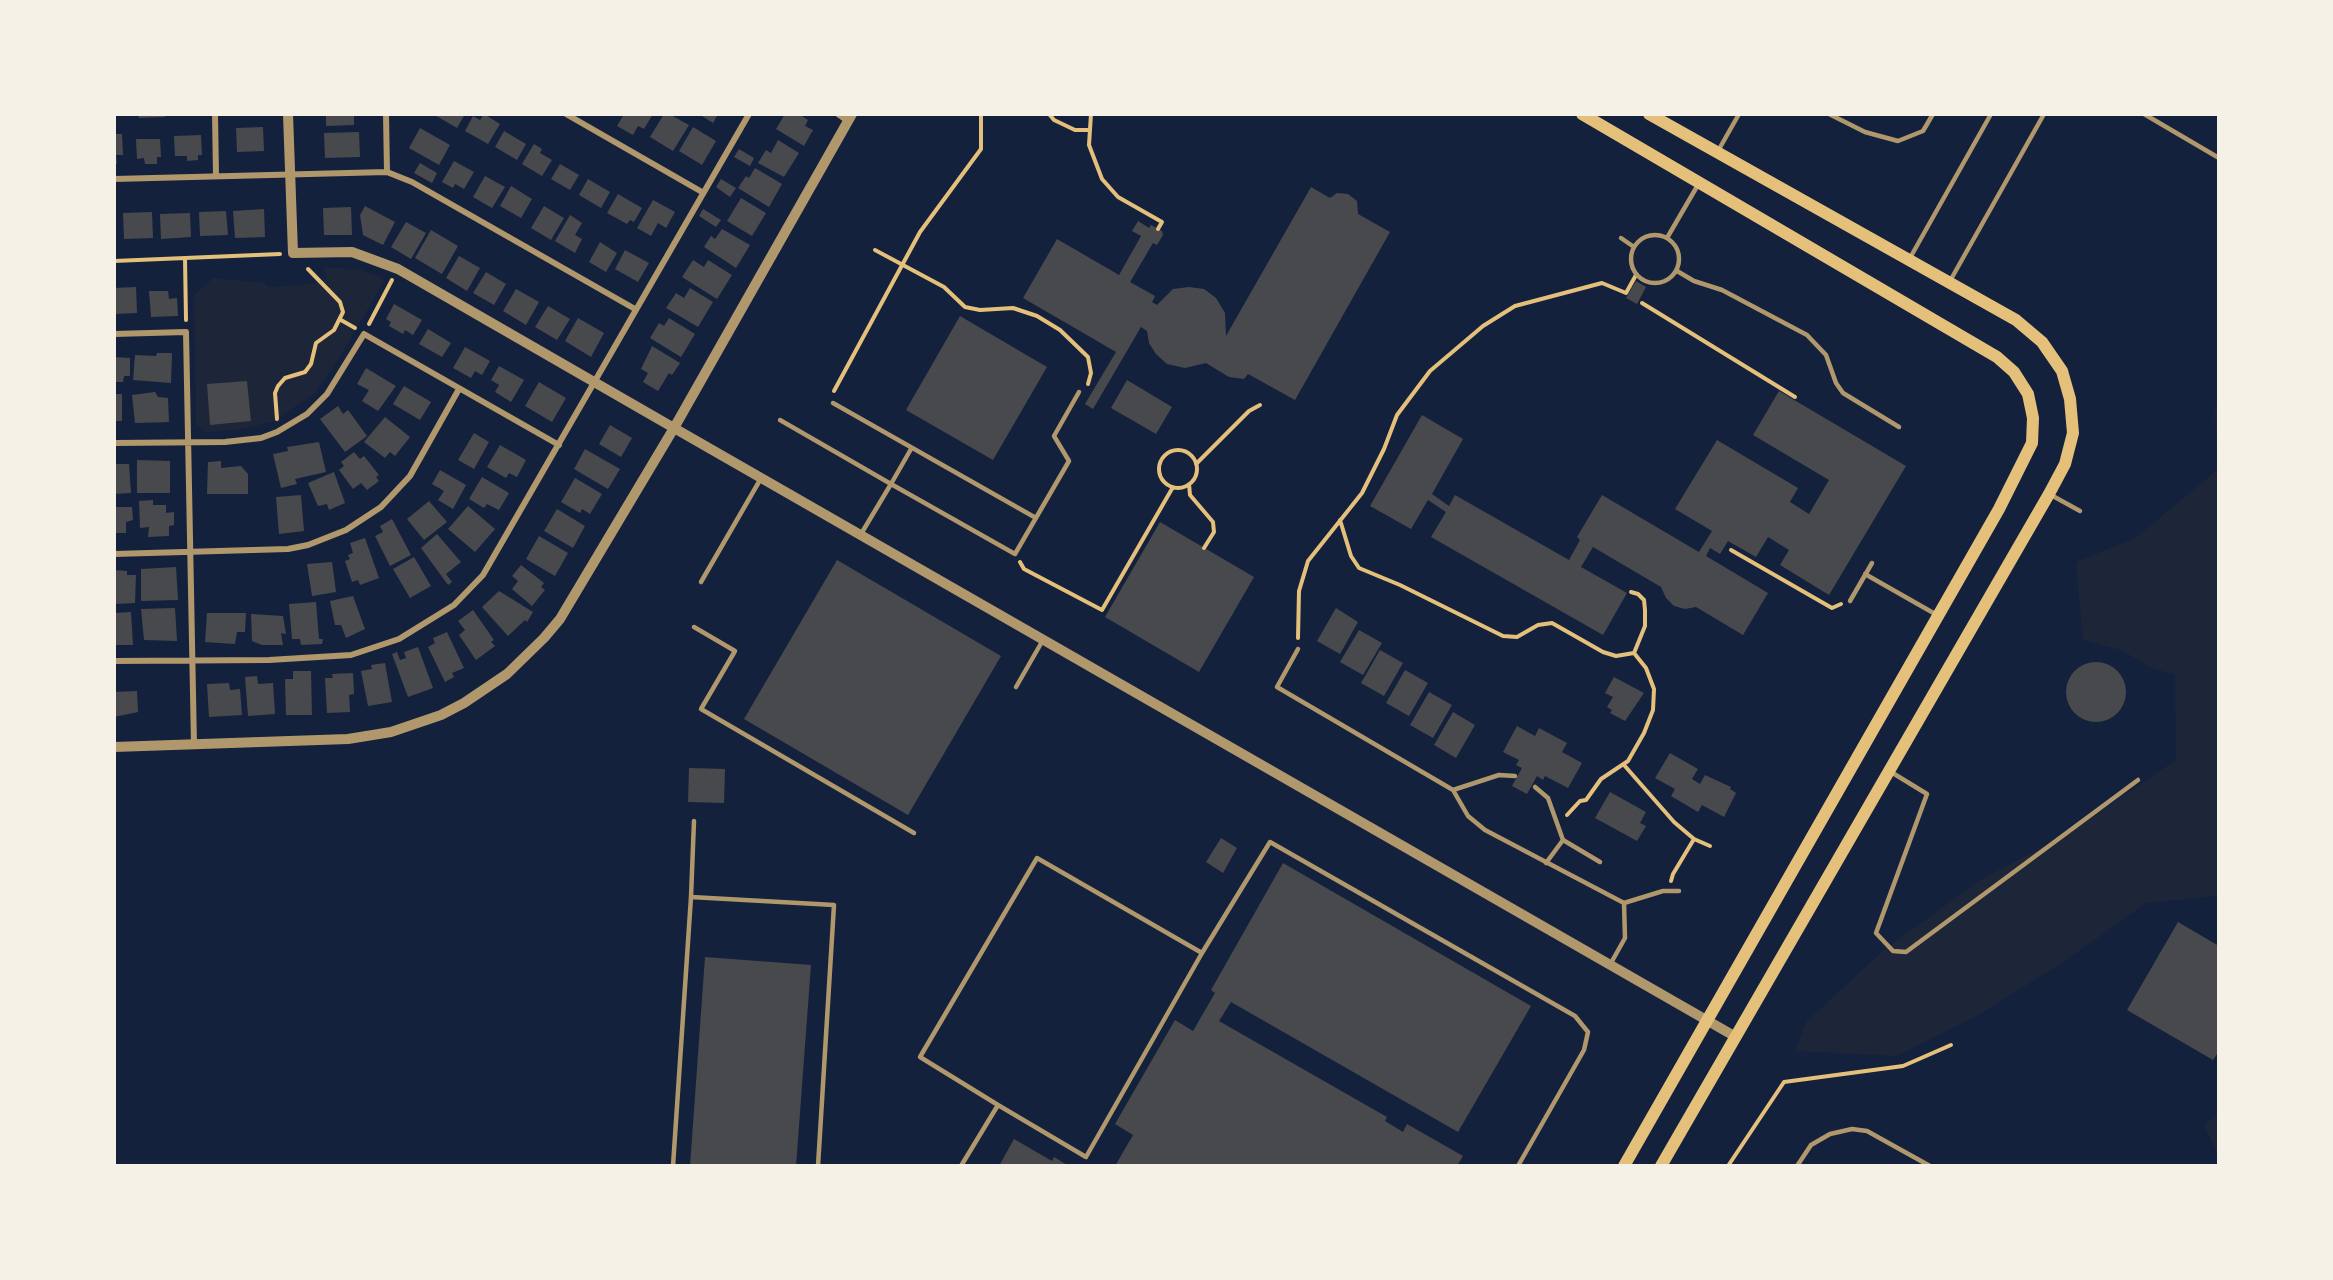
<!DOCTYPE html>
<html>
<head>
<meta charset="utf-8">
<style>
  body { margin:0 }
  #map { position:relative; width:2333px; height:1280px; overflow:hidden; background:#14213d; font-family:Inter,sans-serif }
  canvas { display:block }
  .frame { position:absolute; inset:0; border:116px solid #f6f1e7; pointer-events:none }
</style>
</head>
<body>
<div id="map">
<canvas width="2333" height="1280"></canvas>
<div class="frame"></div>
</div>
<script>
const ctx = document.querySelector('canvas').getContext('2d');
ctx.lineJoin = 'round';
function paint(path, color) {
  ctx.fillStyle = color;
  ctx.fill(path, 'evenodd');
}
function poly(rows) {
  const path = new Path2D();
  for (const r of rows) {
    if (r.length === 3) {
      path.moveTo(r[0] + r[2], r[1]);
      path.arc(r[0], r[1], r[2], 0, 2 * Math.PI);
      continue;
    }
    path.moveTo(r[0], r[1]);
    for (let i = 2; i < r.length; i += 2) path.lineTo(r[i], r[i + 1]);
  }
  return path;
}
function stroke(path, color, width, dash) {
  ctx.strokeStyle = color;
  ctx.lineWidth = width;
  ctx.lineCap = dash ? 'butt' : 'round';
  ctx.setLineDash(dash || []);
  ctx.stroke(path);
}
paint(poly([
  [324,267,360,270,381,277,384,282,331,371,314,394,272,422,242,429,206,432,196,424,194,295,213,278,265,283,268,287,314,284,327,278],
  [2219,385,2219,896,2146,903,2062,963,1975,1017,1896,1056,1795,1051,1807,1021,1884,950,1980,880,2066,835,2176,760,2175,675,2152,668,2121,650,2083,640,2076,562,2137,537,2218,469,2215,412],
  [2219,1113,2219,1158,2204,1125]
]), '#1d2539');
paint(poly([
  [138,114,165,114,165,117,139,118],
  [326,114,354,114,354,125,326,126],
  [433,114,465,114,457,128],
  [484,114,500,124,488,144,465,131,473,116,480,120],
  [624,114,653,114,644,129,638,126,633,135,617,126],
  [664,114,669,114,689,125,673,151,650,137],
  [703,114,718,114,713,123,702,116],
  [785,114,799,114,808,120,805,126,813,130,804,146,776,129],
  [263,127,264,151,237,152,236,128],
  [693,127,716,141,702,165,679,151],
  [420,128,450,145,439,165,409,148],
  [504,131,526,144,517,160,495,147],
  [359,132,360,157,325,158,324,133],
  [114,134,122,134,123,155,116,155,117,164,114,164],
  [201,135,202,155,198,155,198,160,187,161,187,156,175,156,174,136],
  [136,139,160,139,161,157,157,157,157,164,145,164,144,158,137,159],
  [778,140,799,153,784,177,758,163,766,150,771,153],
  [534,144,542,149,540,153,552,160,542,176,522,164],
  [739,149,754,158,750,166,734,157],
  [454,161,474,172,464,189,455,184,453,188,442,182],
  [420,163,437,173,432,183,414,173],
  [560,164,579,175,570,190,551,179],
  [755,168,782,184,769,207,738,188,746,176,749,178],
  [485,176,505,187,492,208,473,197],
  [588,179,610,192,601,208,579,195],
  [721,179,736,188,730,197,716,187],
  [511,186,532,199,521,218,500,206],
  [1311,187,1330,198,1337,193,1348,194,1357,201,1358,214,1390,232,1295,400,1248,374,1244,379,1229,377,1206,363,1185,368,1167,364,1156,354,1149,343,1147,331,1141,327,1093,409,1085,404,1116,352,1023,298,1057,239,1119,275,1141,236,1132,231,1138,221,1149,228,1151,225,1162,231,1163,235,1157,245,1153,243,1130,282,1155,296,1152,302,1157,305,1173,289,1189,287,1204,289,1216,298,1225,313,1226,336],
  [618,194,642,208,634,222,630,220,627,224,607,213],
  [741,198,766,213,752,236,727,221],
  [653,200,675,212,666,228,658,223,651,236,637,228],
  [365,206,395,222,383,245,363,235,360,215],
  [544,206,564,218,551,240,531,228],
  [351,207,352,235,324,235,323,208],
  [264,209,265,237,235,238,233,211],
  [703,209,721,220,716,227,699,216],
  [226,211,228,235,200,236,199,212],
  [152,212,153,238,124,239,123,213],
  [190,213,191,237,161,239,160,214],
  [570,215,582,223,575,235,582,239,575,253,555,241],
  [406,222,426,233,411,259,391,247],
  [722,229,750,245,736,268,704,247,711,236,715,239],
  [431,230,458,246,442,274,415,258],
  [600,242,617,253,606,272,589,262],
  [625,250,649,263,638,282,615,269],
  [459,256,480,268,467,291,446,278],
  [693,260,704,267,708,260,732,275,717,299,682,277],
  [486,272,506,284,494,305,473,293],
  [1636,281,1646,287,1637,304,1626,298],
  [136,287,137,313,114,314,114,288],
  [690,288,713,302,698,327,666,308,676,293,684,298],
  [516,289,539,302,526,325,503,311],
  [149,291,168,291,169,299,177,298,178,316,151,317],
  [394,304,422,320,413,335,405,330,403,334,389,326,391,322,386,319],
  [548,306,570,319,557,340,535,327],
  [960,316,1047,367,993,460,906,410],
  [578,318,604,333,591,357,565,341],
  [669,318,695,334,681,357,650,338,659,323,664,326],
  [428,329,451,343,442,357,419,344],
  [652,346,680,363,672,375,669,373,658,391,643,382,648,373,641,369],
  [465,347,490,361,482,375,475,371,471,378,453,368],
  [157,353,172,353,171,383,133,380,135,355,156,356],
  [114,357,130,358,130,376,124,376,123,382,114,382],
  [499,366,524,380,511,402,495,392,499,385,491,380],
  [366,368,396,386,378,411,362,401,369,390,357,384],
  [1127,380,1172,407,1156,434,1111,408],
  [247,381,251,421,210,425,207,384],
  [539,382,566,398,552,422,525,406],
  [404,386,431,402,420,420,393,404],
  [1779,391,1906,466,1829,595,1780,565,1789,550,1768,537,1756,557,1728,541,1720,554,1710,548,1706,556,1768,593,1743,635,1696,607,1685,609,1674,606,1666,598,1661,587,1593,547,1581,567,1627,593,1603,635,1431,537,1446,512,1428,500,1411,529,1370,506,1422,415,1463,439,1432,494,1449,506,1455,495,1569,560,1580,540,1577,537,1602,495,1699,552,1712,531,1675,509,1717,440,1798,488,1790,502,1809,514,1829,480,1753,435],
  [155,392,158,397,168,398,169,422,135,423,132,395],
  [114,394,122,394,122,421,114,421],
  [338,406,343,414,348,410,367,436,345,452,320,419],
  [385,417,410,437,395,456,390,452,385,458,364,442],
  [610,425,632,438,621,457,599,444],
  [474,433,489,442,474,469,458,460],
  [319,442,326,472,295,479,297,484,281,488,273,454,288,451,287,447],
  [500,445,526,460,517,477,509,473,506,478,487,467],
  [585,449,620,469,608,489,574,469],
  [354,452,360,459,364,456,379,475,376,477,379,481,367,490,361,483,353,489,339,470,344,466,341,462],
  [137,460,170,461,170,493,137,493],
  [221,461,221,468,241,466,248,474,248,494,207,494,208,462],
  [114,464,129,464,131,493,114,494],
  [440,470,466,485,453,509,438,500,444,491,432,484],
  [334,472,345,503,329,510,327,504,318,506,308,483],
  [482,477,509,493,499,510,487,504,484,508,469,499],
  [575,478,602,494,590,514,582,509,580,513,561,502],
  [301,495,304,531,279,534,276,497],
  [153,500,153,505,166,505,166,513,174,512,174,525,169,526,169,536,148,537,149,527,140,528,139,501],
  [429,501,447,522,424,540,407,519],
  [468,506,495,529,475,552,448,529],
  [114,507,132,507,133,520,126,522,126,533,114,533],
  [557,509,585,526,573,548,544,531],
  [392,519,411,555,390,566,375,536,383,532,380,526],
  [1160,522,1254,577,1199,672,1105,617],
  [437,534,461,562,446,574,452,582,448,585,421,548],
  [539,536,568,553,555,576,526,559],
  [365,538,379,578,360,585,358,580,352,582,345,561,350,559,348,555,353,553,350,543],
  [414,557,431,586,410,598,393,569],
  [837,560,1001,656,908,815,744,719],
  [332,562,336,592,312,596,307,564],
  [521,565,544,583,541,587,545,590,532,606,512,589,518,581,512,576],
  [176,567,178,600,141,601,141,569],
  [114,570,127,571,127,575,136,575,135,603,114,604],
  [499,591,533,612,527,622,525,620,508,636,482,607],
  [353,596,365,629,346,638,341,625,335,625,330,601],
  [316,602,319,639,323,639,322,644,301,645,300,639,292,639,289,604],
  [175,608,177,641,144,640,141,609],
  [1336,608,1358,622,1340,654,1317,641],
  [473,610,494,640,491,642,495,646,476,660,459,635,465,630,458,621],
  [131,612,133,645,114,645,114,613],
  [207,613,246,613,245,632,237,632,235,644,205,642],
  [251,614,283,616,286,634,281,633,283,645,262,645,252,641],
  [1359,630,1382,643,1363,675,1340,662],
  [447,632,464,668,452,673,454,677,445,682,428,647,435,643,433,638],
  [418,647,433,688,408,697,392,654,397,652,400,660,406,658,404,652],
  [1380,650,1403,663,1384,696,1361,683],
  [2096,692,30],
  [385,663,392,702,368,706,361,671,372,669,371,665],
  [1405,670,1428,683,1409,716,1386,703],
  [293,671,311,671,312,715,286,715,285,679,293,679],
  [353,673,354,694,349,695,350,712,327,713,325,678,333,678,332,674],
  [257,676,258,684,273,683,275,714,248,716,245,677],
  [1614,677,1644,693,1625,721,1610,713,1612,710,1607,707,1613,697,1605,693],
  [229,683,230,690,240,689,242,715,209,717,207,684],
  [137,691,138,712,114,717,114,692],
  [1429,692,1452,705,1433,738,1410,725],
  [1453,712,1475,725,1456,758,1434,745],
  [1517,726,1535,736,1539,728,1567,743,1562,752,1582,763,1568,788,1545,776,1543,780,1537,776,1527,794,1512,786,1522,768,1516,765,1519,760,1503,752],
  [1670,753,1698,769,1692,779,1700,784,1705,775,1731,787,1730,789,1736,793,1724,817,1702,805,1698,812,1671,796,1675,789,1655,778],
  [689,768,725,769,724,803,688,802],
  [1610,792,1646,812,1640,823,1646,826,1637,841,1595,818],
  [1221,838,1237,848,1223,873,1206,862],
  [1283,863,1531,1006,1458,1132,1231,1002,1219,1021,1387,1117,1385,1121,1403,1132,1407,1124,1463,1156,1457,1166,1115,1166,1133,1135,1115,1124,1175,1020,1193,1031,1215,993,1211,990],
  [2178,922,2219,946,2219,1051,2213,1060,2127,1010],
  [705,957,811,965,796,1166,690,1166],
  [1014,1139,1052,1161,1054,1157,1069,1166,999,1166]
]), '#48494c');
stroke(poly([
  [1049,114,1054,120,1075,130,1090,130],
  [1091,114,1089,145,1102,179,1118,197,1162,222,1158,229],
  [875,250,944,287,965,307,980,310,1013,308,1037,316,1060,330,1088,357,1091,373,1088,384],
  [185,258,186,320],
  [114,261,280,254],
  [1642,303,1795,397],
  [341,320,355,328],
  [369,324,392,280],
  [834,391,920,232,981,149,981,114],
  [277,419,275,393,278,386,285,378,305,372,311,364,316,343,334,330,343,312,340,302,308,269],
  [1178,469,19],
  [1196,464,1249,411,1260,405],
  [1189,484,1190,495,1213,522,1214,532,1204,548],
  [1340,520,1351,556,1359,568,1400,585,1503,636,1517,637,1538,625,1552,623,1603,652,1616,656,1634,653,1645,626,1645,610,1644,600,1638,594,1631,592],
  [1731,550,1832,608,1841,604],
  [1020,562,1024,569,1102,610,1173,487],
  [1298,638,1299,591,1308,561,1362,493,1384,449,1397,415,1430,371,1483,326,1515,306,1602,283,1626,293,1636,275],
  [1624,765,1674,822,1694,839,1673,874,1671,881],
  [1567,815,1580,801,1586,800,1601,779,1628,761,1644,733,1653,710,1654,689,1646,668,1634,653],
  [1694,839,1710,846],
  [1728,1166,1784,1082,1903,1066,1951,1045]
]), '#e5c07b', 4);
stroke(poly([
  [1829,114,1865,132,1898,141,1923,131,1933,114],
  [2144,114,2219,158],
  [1718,151,1739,114],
  [1655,259,24],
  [1621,238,1634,247],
  [1667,238,1699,183],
  [1910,258,1991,114],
  [1677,271,1694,281,1722,290,1807,335,1826,355,1836,383,1843,393,1899,427],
  [1950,281,2044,114],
  [833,403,1036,518],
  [780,420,891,484,911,449],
  [2051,495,2080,511],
  [861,534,891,484,1015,554,1069,461,1054,436,1079,392],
  [1865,574,1937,615],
  [701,582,760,480],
  [1850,601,1872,563],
  [694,627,735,651,701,709,914,833],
  [1298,649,1277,687,1453,790,1468,816,1485,830,1624,903,1625,938,1611,963],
  [1016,687,1043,640],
  [1891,772,1927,794,1876,933,1893,951,1906,952,2138,780],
  [1535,787,1548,798,1563,840,1600,862],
  [1453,790,1499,775,1515,776],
  [1546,863,1563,840],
  [691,897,694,821],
  [1624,903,1663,891,1679,891],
  [998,1105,1086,1157,1202,953],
  [673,1166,691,897,834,905,818,1166],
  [961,1166,998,1105,920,1057,1037,858,1202,953,1270,842,1575,1016,1588,1032,1584,1050,1518,1166],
  [1797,1166,1811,1145,1830,1134,1852,1129,1867,1131,1930,1166]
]), '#b1986c', 4.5);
stroke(poly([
  [215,114,216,176],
  [386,114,387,172],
  [566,114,702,192],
  [838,114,848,121],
  [114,179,387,172,412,182,635,309],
  [114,334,186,332,194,745],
  [114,443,225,442,261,438,277,432,307,414,327,394,364,334,559,445],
  [114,554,288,549,308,545,346,530,381,507,410,476,459,389],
  [114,661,269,660,351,655,399,639,454,605,483,575,749,114]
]), '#b1986c', 6);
stroke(poly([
  [288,114,293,253,352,252,398,269,674,428,852,114],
  [114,747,348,739,391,732,441,715,464,703,507,674,544,638,560,619,674,428,1736,1037]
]), '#b1986c', 10);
stroke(poly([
  [1582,114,1997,357,2014,372,2028,394,2033,418,2032,443,1999,509,1624,1166],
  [1649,114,2016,320,2042,342,2062,371,2070,399,2073,433,2065,464,2049,494,1661,1166]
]), '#e5c07b', 12);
</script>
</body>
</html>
